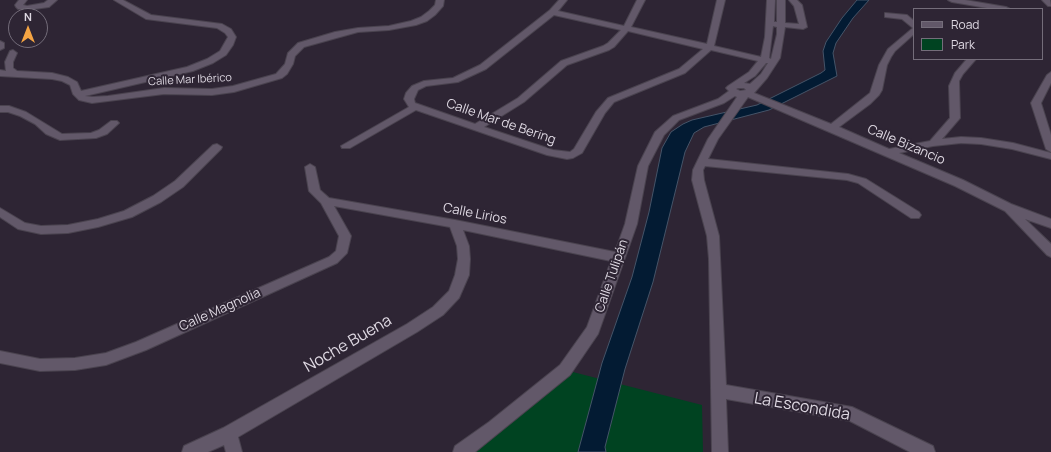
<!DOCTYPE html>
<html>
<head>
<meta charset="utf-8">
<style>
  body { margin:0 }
  #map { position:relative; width:1051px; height:452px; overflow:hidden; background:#2e2534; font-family:Manrope,sans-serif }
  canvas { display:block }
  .legend { position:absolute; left:913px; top:8px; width:130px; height:52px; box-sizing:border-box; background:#2e2534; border:1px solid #746d7a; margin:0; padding:5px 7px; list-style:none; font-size:12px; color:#ded8e2 }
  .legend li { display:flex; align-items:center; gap:8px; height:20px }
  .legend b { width:20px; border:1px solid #746d7a }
  .north { position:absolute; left:8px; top:8px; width:40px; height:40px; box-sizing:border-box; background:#2e2534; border:1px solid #746d7a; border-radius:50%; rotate:0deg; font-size:11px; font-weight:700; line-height:16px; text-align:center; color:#ded8e2 }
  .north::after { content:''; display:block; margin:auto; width:14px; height:18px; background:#f4a443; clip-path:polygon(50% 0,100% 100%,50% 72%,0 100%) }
</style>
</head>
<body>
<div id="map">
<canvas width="1051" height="452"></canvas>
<ul class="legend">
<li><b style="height:5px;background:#625869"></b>Road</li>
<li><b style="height:11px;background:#004321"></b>Park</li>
</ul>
<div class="north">N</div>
</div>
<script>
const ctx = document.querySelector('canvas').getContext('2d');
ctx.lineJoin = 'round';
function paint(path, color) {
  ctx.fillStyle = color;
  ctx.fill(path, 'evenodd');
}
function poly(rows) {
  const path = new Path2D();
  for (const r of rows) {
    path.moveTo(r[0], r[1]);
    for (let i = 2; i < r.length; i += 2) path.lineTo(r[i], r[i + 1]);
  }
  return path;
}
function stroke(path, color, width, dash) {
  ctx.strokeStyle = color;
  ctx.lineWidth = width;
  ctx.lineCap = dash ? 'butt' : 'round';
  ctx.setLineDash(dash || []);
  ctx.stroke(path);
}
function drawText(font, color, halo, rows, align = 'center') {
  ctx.font = font + ' Manrope,sans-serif';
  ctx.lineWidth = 4;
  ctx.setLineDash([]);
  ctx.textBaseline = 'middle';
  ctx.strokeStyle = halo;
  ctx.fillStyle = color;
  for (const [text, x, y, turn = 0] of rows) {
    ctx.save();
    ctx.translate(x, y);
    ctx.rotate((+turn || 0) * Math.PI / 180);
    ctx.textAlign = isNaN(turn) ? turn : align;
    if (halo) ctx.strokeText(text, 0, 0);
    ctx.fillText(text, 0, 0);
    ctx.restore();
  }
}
paint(poly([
  [565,370,702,405,703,452,458,452]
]), '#004321');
const water = poly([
  [857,0,869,0,853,18,836,43,833,53,837,76,769,110,704,127,694,133,685,152,653,282,625,369,605,447,606,452,578,452,602,363,632,277,649,212,662,148,671,132,683,124,692,120,757,105,821,73,825,70,823,51,826,42,842,18,857,0]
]);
paint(water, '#031b33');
stroke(water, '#455468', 1);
const minor = poly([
  [19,0,27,0,23,5,27,6,44,3,48,0,57,0,49,7,27,10,18,9,16,7,15,5,19,0],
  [114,0,123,0,151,15,222,24,231,29,236,37,233,45,226,55,213,63,193,71,85,96,92,97,108,96,164,88,212,89,233,86,276,74,285,64,288,53,298,43,335,32,358,28,389,26,411,21,421,17,429,11,435,5,436,0,444,0,443,6,435,15,427,21,416,25,389,30,358,32,304,47,295,56,293,64,287,74,282,78,234,92,212,95,164,94,92,103,79,100,73,94,70,85,62,81,52,79,0,76,0,70,6,71,5,62,10,51,13,50,17,53,13,62,13,68,17,71,52,73,68,77,77,82,81,91,187,67,207,59,220,51,228,37,225,33,217,28,146,19,114,0],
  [559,0,567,0,558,11,624,26,637,0,645,0,631,27,707,44,717,0,725,0,714,46,761,57,765,37,767,0,775,0,774,22,777,22,777,0,785,0,785,23,799,24,794,6,789,0,797,0,802,5,807,27,803,29,785,27,780,58,767,78,754,93,831,124,870,93,879,65,888,49,913,28,902,19,885,17,885,13,907,15,914,21,914,34,895,51,891,57,887,65,882,90,879,95,870,104,839,127,889,149,930,141,950,118,949,86,955,73,967,59,976,59,963,74,959,81,960,118,942,139,961,137,981,138,1013,143,1051,153,1051,159,1012,149,981,144,961,143,933,146,899,153,963,180,1011,204,1051,219,1051,228,1025,219,1051,244,1051,257,1047,255,1005,211,955,186,748,97,718,139,708,159,848,174,866,179,919,212,921,215,919,218,911,218,858,183,847,180,705,166,703,170,704,180,719,236,726,385,852,407,933,446,935,452,910,452,850,421,726,399,728,452,712,452,709,259,707,236,692,180,693,170,708,139,737,97,735,96,724,103,679,120,664,135,648,166,637,224,598,334,570,375,475,452,453,452,455,446,489,422,560,365,587,327,611,261,463,230,469,246,470,259,469,275,459,298,443,315,417,332,238,437,242,452,226,452,224,445,208,452,182,452,184,446,223,428,407,324,433,307,449,291,455,275,458,259,457,246,450,227,334,206,351,236,347,253,337,263,146,350,106,365,75,370,40,371,0,363,0,351,40,359,75,358,106,353,136,342,329,257,336,251,339,236,321,203,309,191,305,167,310,164,315,167,320,190,329,198,455,220,615,252,625,224,638,166,655,132,673,116,718,99,729,91,726,88,728,86,749,72,758,61,711,50,685,73,614,102,605,113,582,153,573,158,567,159,547,155,416,110,350,148,342,148,341,146,409,107,404,99,406,93,412,86,424,81,453,78,480,65,550,10,559,0],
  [554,15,621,30,608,43,603,46,561,61,518,98,475,124,415,103,414,99,418,90,426,86,458,82,486,69,554,15],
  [773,26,777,27,777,34,771,59,769,58,773,26],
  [628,31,703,49,679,69,608,98,596,112,574,149,570,152,553,150,484,127,524,102,567,65,609,50,614,47,628,31],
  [766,63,768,63,761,74,750,84,744,83,755,76,766,63],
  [738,88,744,88,746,90,740,91,736,89,738,88],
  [948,0,965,0,1006,7,1010,9,993,9,952,2,948,0],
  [1042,0,1050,0,1051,6,1048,6,1042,0],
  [0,41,4,43,4,48,0,50,0,41],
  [1051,72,1051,83,1041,103,1051,135,1051,152,1046,149,1031,103,1047,75,1051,72],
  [0,106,9,106,26,112,62,134,91,133,99,130,111,121,117,121,119,123,107,134,96,138,60,140,46,134,35,124,20,116,8,112,0,112,0,106],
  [217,144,222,147,221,149,183,187,161,202,132,217,98,227,68,233,41,234,18,229,0,217,0,208,25,223,41,226,68,225,98,219,124,211,153,196,175,181,213,145,217,144]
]);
stroke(minor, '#4a434f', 2);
paint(minor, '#625869');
drawText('11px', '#ded8e2', '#2e2534', [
  ["Calle Mar Ibérico",190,80,-3]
]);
drawText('13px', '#ded8e2', '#2e2534', [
  ["Calle Mar de Bering",501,122,19],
  ["Calle Bizancio",906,145,23],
  ["Calle Lirios",475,214,11],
  ["Calle Tulipán",612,276,-71],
  ["Calle Magnolia",220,310,-24]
]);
drawText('16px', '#ded8e2', '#2e2534', [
  ["Noche Buena",348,344,-30],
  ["La Escondida",802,407,10]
]);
</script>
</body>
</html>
